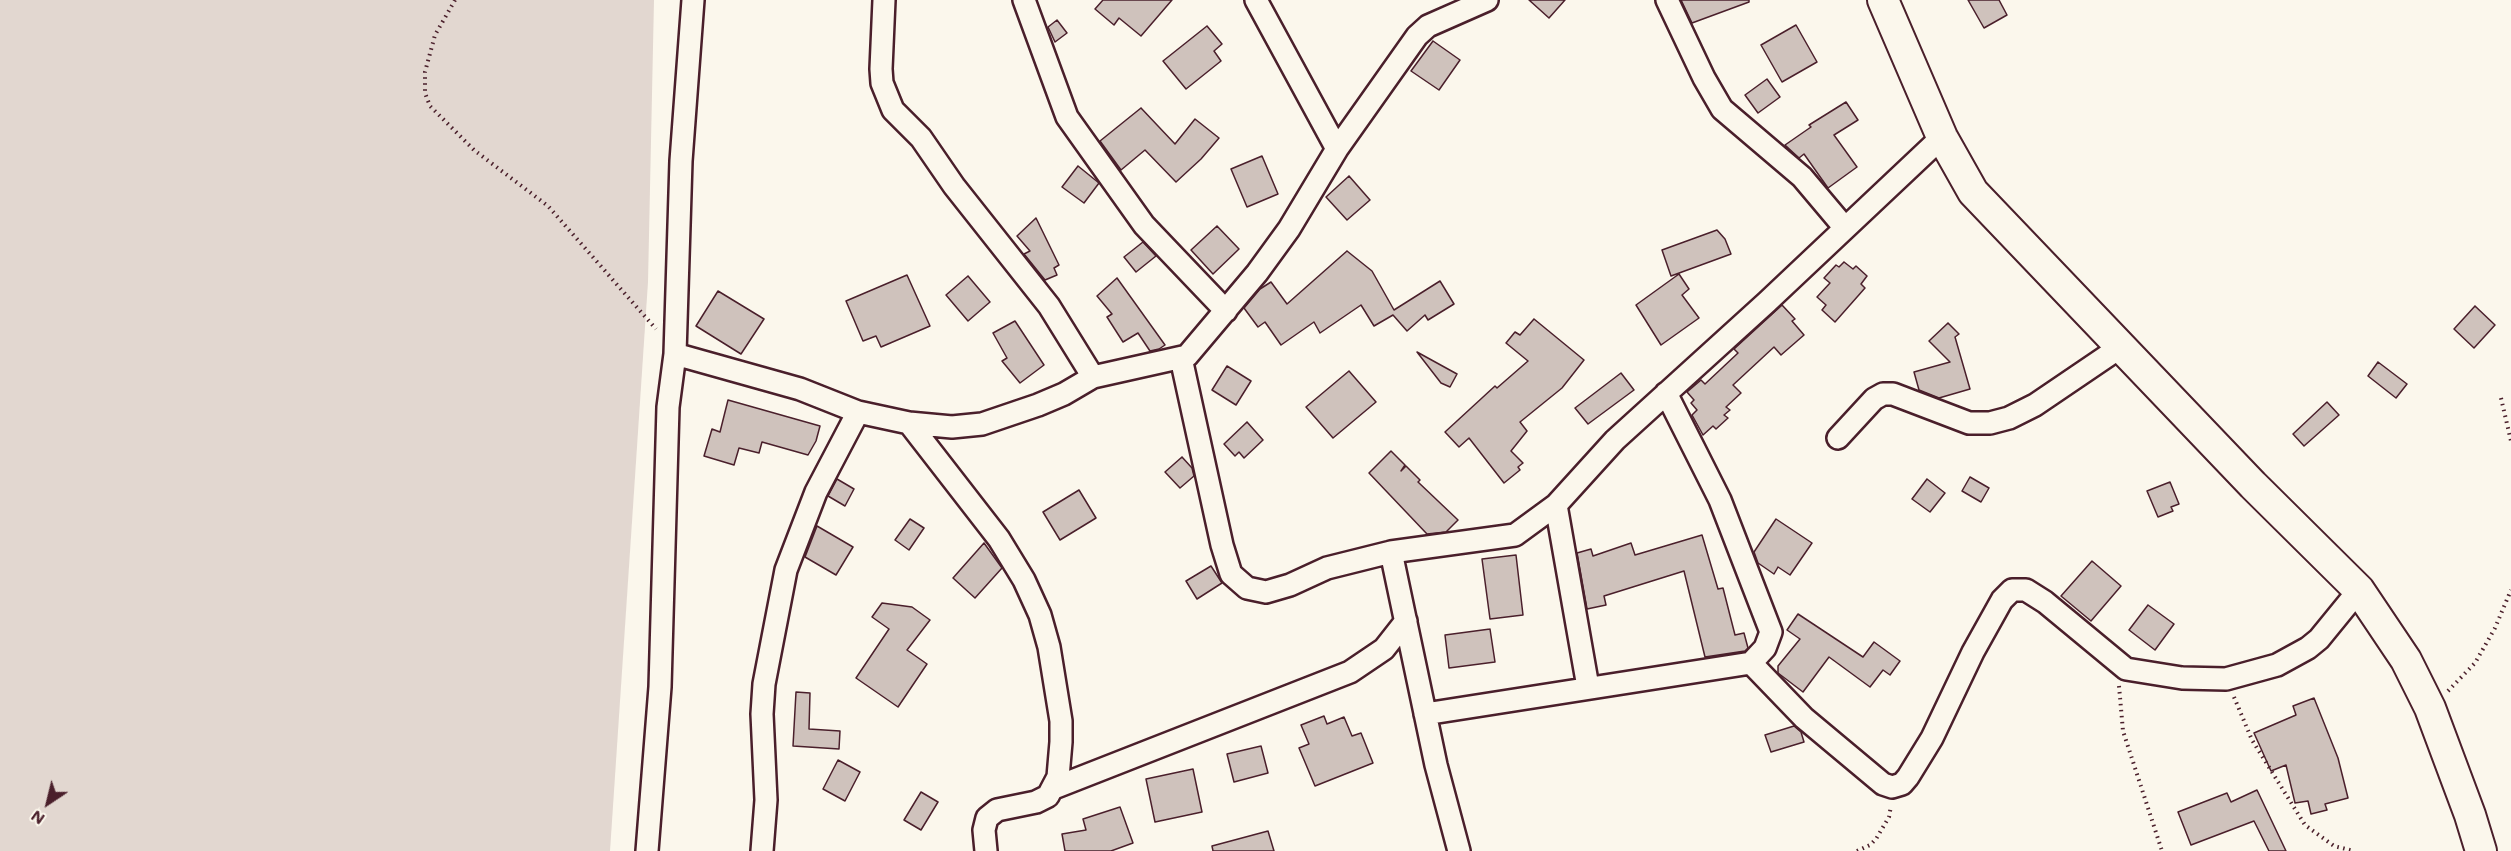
<!DOCTYPE html>
<html>
<head>
<meta charset="utf-8">
<style>
  body { margin:0 }
  #map { position:relative; width:2511px; height:851px; overflow:hidden; background:#fbf7ec; font-family:Mali,sans-serif }
  canvas { display:block }
  .north { position:absolute; left:18px; top:773px; width:60px; height:60px; -webkit-text-stroke:4px #fbf7ec; paint-order:stroke; rotate:215deg; font-size:16px; font-weight:700; line-height:24px; text-align:center; color:#4a1f2b }
  .north::after { content:''; display:block; margin:auto; width:21px; height:27px; background:#4a1f2b; clip-path:polygon(50% 0,100% 100%,50% 72%,0 100%) }
</style>
</head>
<body>
<div id="map">
<canvas width="2511" height="851"></canvas>
<div class="north">N</div>
</div>
<script>
const ctx = document.querySelector('canvas').getContext('2d');
ctx.lineJoin = 'round';
function paint(path, color) {
  ctx.fillStyle = color;
  ctx.fill(path, 'evenodd');
}
function poly(rows) {
  const path = new Path2D();
  for (const r of rows) {
    path.moveTo(r[0], r[1]);
    for (let i = 2; i < r.length; i += 2) path.lineTo(r[i], r[i + 1]);
  }
  return path;
}
function stroke(path, color, width, dash) {
  ctx.strokeStyle = color;
  ctx.lineWidth = width;
  ctx.lineCap = dash ? 'butt' : 'round';
  ctx.setLineDash(dash || []);
  ctx.stroke(path);
}
paint(poly([
  [0,0,654,0,648,282,610,851,0,851]
]), '#e2d7d0');
const building = poly([
  [1103,0,1172,0,1141,36,1119,18,1114,25,1095,9,1103,0],
  [1529,0,1565,0,1549,18,1529,0],
  [1681,0,1749,0,1749,2,1692,23,1681,0],
  [1968,0,1999,0,2007,15,1984,28,1968,0],
  [1057,20,1067,33,1055,42,1048,27,1057,20],
  [1796,25,1817,62,1782,82,1761,45,1796,25],
  [1207,26,1222,44,1214,51,1221,61,1186,89,1163,61,1207,26],
  [1433,41,1460,60,1439,90,1411,71,1433,41],
  [1767,79,1780,97,1758,113,1745,95,1767,79],
  [1846,102,1858,120,1834,135,1857,167,1828,188,1804,154,1799,158,1785,145,1811,127,1809,125,1846,102],
  [1141,108,1175,144,1195,119,1219,138,1201,159,1176,182,1145,150,1121,170,1100,141,1141,108],
  [1262,156,1278,194,1247,207,1231,169,1262,156],
  [1078,166,1099,183,1084,203,1062,187,1078,166],
  [1349,176,1370,200,1347,220,1326,197,1349,176],
  [1036,218,1059,265,1054,268,1057,275,1045,280,1024,254,1030,251,1017,236,1036,218],
  [1217,226,1239,249,1213,274,1191,250,1217,226],
  [1717,230,1725,239,1731,254,1671,276,1662,250,1717,230],
  [1143,242,1156,256,1136,272,1124,257,1143,242],
  [1347,251,1372,271,1394,310,1440,281,1454,304,1428,320,1425,315,1407,331,1393,315,1374,326,1361,305,1320,333,1314,322,1281,345,1265,322,1258,327,1244,308,1260,289,1271,282,1287,304,1347,251],
  [1844,262,1853,269,1856,266,1867,276,1861,284,1865,288,1835,322,1822,310,1826,305,1817,297,1830,283,1824,278,1836,265,1839,267,1844,262],
  [1679,274,1689,289,1682,295,1699,318,1661,345,1636,305,1679,274],
  [907,275,930,326,881,347,876,336,863,341,846,301,907,275],
  [968,276,990,302,968,321,946,295,968,276],
  [1117,278,1165,345,1159,349,1150,351,1138,333,1123,342,1107,317,1112,314,1097,296,1117,278],
  [718,291,764,319,741,354,696,326,718,291],
  [1782,305,1795,319,1792,321,1804,335,1781,355,1774,347,1733,385,1741,393,1726,407,1730,410,1724,415,1728,418,1716,429,1713,426,1703,435,1692,415,1697,410,1691,403,1694,400,1687,392,1701,380,1705,384,1738,353,1734,349,1782,305],
  [2475,306,2495,325,2474,348,2454,329,2475,306],
  [1534,319,1584,360,1562,388,1520,422,1527,431,1511,451,1523,463,1518,467,1520,470,1504,483,1469,438,1459,447,1445,432,1495,386,1497,388,1528,361,1506,343,1515,332,1520,335,1534,319],
  [1015,321,1044,365,1020,383,1002,361,1007,358,993,333,1015,321],
  [1948,323,1959,334,1955,337,1970,389,1939,398,1919,390,1914,372,1950,362,1929,341,1948,323],
  [1417,352,1457,374,1450,387,1441,383,1417,352],
  [2378,362,2407,384,2396,398,2368,376,2378,362],
  [1227,366,1251,381,1236,405,1212,390,1227,366],
  [1349,371,1376,402,1333,438,1306,407,1349,371],
  [1621,373,1634,390,1588,424,1575,408,1621,373],
  [728,400,820,426,816,441,808,455,762,442,759,453,739,448,734,465,704,456,712,429,720,432,728,400],
  [2327,402,2339,415,2304,446,2293,434,2327,402],
  [1247,422,1263,440,1244,458,1239,452,1235,456,1224,444,1247,422],
  [1391,451,1405,465,1401,471,1406,466,1420,480,1418,482,1458,520,1446,532,1427,534,1369,473,1391,451],
  [1182,457,1192,468,1194,476,1180,488,1165,472,1182,457],
  [1970,477,1989,488,1981,502,1962,491,1970,477],
  [837,479,854,489,845,506,828,496,837,479],
  [1927,479,1945,493,1930,512,1912,499,1927,479],
  [2170,482,2179,504,2171,507,2173,511,2158,517,2147,491,2170,482],
  [1079,490,1096,518,1060,540,1043,512,1079,490],
  [910,519,924,528,909,550,895,540,910,519],
  [1776,519,1812,543,1790,575,1778,567,1774,574,1758,563,1754,552,1776,519],
  [817,526,853,547,836,575,805,557,817,526],
  [1702,535,1718,589,1723,588,1735,635,1744,633,1748,648,1745,651,1705,657,1684,571,1604,596,1606,605,1587,609,1577,553,1591,549,1593,556,1631,543,1635,555,1702,535],
  [984,543,1002,568,975,598,953,578,984,543],
  [1516,555,1523,615,1490,619,1482,559,1516,555],
  [2092,561,2121,586,2091,621,2061,596,2092,561],
  [1211,566,1222,583,1197,599,1186,581,1211,566],
  [882,603,912,607,930,620,907,650,927,664,898,707,856,678,889,629,872,617,882,603],
  [2148,605,2174,624,2155,650,2129,630,2148,605],
  [1798,614,1863,657,1874,642,1900,661,1890,675,1883,670,1870,687,1829,657,1803,692,1778,673,1778,666,1800,639,1787,630,1798,614],
  [1490,629,1495,662,1449,668,1445,635,1490,629],
  [796,692,810,693,809,729,840,731,839,749,793,746,796,692],
  [2314,698,2338,758,2348,798,2325,804,2327,810,2311,814,2308,801,2295,803,2286,765,2271,771,2254,733,2296,715,2293,706,2314,698],
  [1324,716,1327,724,1344,717,1352,736,1361,733,1373,763,1315,786,1299,748,1309,744,1301,725,1324,716],
  [1794,726,1801,732,1804,742,1771,752,1765,735,1794,726],
  [1261,746,1268,773,1234,782,1227,754,1261,746],
  [838,760,860,772,845,801,823,789,838,760],
  [1193,769,1202,812,1155,822,1146,779,1193,769],
  [2257,790,2286,851,2269,851,2254,821,2191,845,2178,812,2227,793,2231,802,2257,790],
  [921,792,938,802,921,830,904,820,921,792],
  [1120,807,1133,843,1111,851,1065,851,1062,834,1086,830,1083,819,1120,807],
  [1268,831,1274,851,1213,851,1212,846,1268,831]
]);
paint(building, '#cfc2bc');
stroke(building, '#4a1f2b', 1.5);
const street = poly([
  [884,0,881,69,882,83,893,110,921,138,954,186,1049,306,1093,377],
  [1024,0,1067,117,1144,225,1226,311],
  [1256,0,1337,149],
  [1667,0,1704,78,1722,109,1802,177,1845,228],
  [675,354,800,389,858,412,909,423,952,427,982,424,1038,405,1064,394,1093,377,1187,356,1257,273,1289,229,1337,149,1417,36,1428,26,1487,0],
  [1181,358,1222,545,1231,574,1247,588,1266,592,1290,585,1327,568,1391,552,1515,535,1556,505,1615,440,1767,302,1942,137],
  [909,423,999,539,1024,580,1040,615,1049,647,1061,721,1061,742,1058,777,1048,796,1036,802,997,810,987,818,984,830,986,851],
  [1838,438,1874,399,1883,394,1893,394,1969,423,1990,423,2009,418,2035,405,2122,346],
  [1556,505,1588,687],
  [1391,552,1436,765,1459,851],
  [1751,663,1804,718,1883,784,1892,787,1902,784,1908,777,1932,738,1973,652,2002,600,2012,590,2026,590,2045,602,2126,669,2182,678,2226,679,2277,665,2308,648,2319,639,2359,590],
  [1425,714,1751,663,1765,648,1771,632,1720,500,1666,393],
  [1054,788,1350,672,1384,649,1406,621],
  [647,851,660,687,668,407,675,354,681,161,693,0],
  [762,851,766,800,762,714,764,684,786,570,816,492,858,412]
]);
const secondary = poly([
  [1883,0,1942,137,1973,192,2253,485,2359,590,2406,660,2430,708,2470,815,2481,851]
]);
stroke(street, '#4a1f2b', 26);
stroke(secondary, '#4a1f2b', 34);
stroke(poly([
  [455,0,435,35,425,72,425,93,430,106,474,150,548,206,656,329],
  [2501,398,2511,441],
  [2119,686,2123,731,2162,851],
  [2448,691,2475,663,2495,628,2511,590],
  [2234,697,2252,740,2305,825,2334,846,2354,851],
  [1857,851,1870,845,1876,839,1889,817,1891,806]
]), '#4a1f2b', 4, [1.5, 4.5]);
stroke(street, '#fbf7ec', 21);
stroke(secondary, '#fbf7ec', 30);
</script>
</body>
</html>
